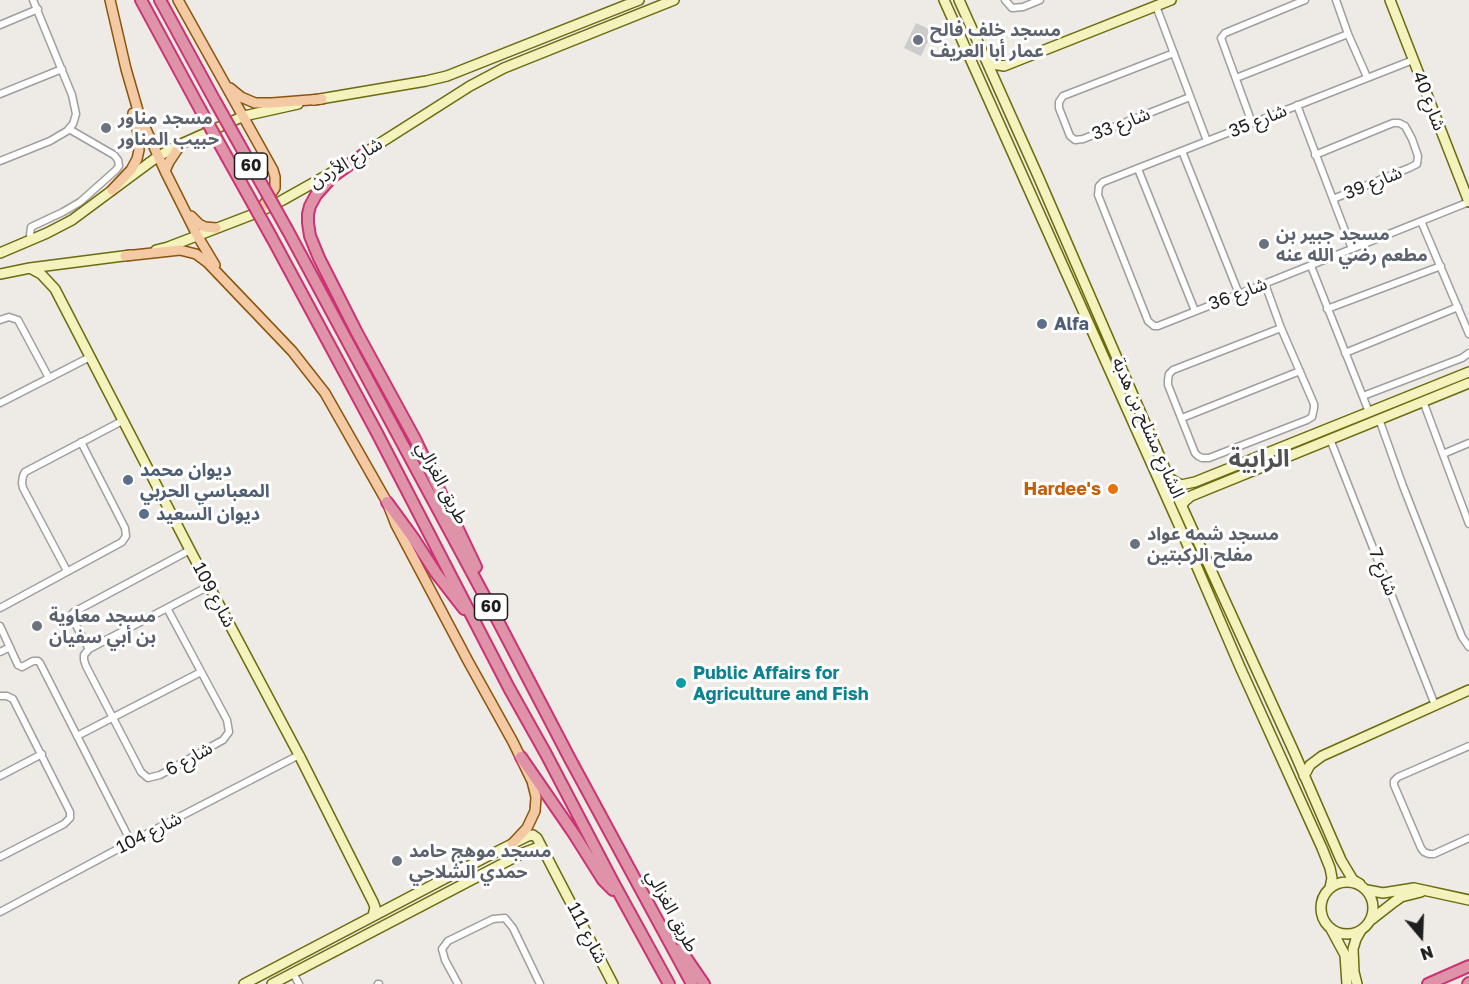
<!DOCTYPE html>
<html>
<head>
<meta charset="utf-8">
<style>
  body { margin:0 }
  #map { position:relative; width:1469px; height:984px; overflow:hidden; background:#eeeae5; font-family:"Golos Text",sans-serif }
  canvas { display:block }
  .north { position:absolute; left:1391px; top:906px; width:60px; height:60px; -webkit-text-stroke:4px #fff; paint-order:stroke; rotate:161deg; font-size:16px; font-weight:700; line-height:24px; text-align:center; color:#1e1e1e }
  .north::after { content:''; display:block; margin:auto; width:21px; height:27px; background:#1e1e1e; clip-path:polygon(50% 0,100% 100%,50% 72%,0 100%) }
</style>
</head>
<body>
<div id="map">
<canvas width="1469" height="984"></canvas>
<div class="north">N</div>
</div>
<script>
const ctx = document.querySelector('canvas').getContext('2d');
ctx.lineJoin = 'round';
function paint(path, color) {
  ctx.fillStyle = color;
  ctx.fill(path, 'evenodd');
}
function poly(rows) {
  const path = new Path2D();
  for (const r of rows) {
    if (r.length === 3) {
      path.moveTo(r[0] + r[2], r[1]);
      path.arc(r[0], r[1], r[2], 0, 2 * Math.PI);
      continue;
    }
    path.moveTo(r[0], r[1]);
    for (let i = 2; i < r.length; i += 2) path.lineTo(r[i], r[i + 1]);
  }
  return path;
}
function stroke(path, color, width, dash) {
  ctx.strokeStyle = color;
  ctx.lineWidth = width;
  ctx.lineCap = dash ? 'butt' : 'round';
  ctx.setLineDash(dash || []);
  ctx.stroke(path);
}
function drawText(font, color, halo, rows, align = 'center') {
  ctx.font = font + ' "Golos Text","Noto Sans Arabic",sans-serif';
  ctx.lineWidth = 6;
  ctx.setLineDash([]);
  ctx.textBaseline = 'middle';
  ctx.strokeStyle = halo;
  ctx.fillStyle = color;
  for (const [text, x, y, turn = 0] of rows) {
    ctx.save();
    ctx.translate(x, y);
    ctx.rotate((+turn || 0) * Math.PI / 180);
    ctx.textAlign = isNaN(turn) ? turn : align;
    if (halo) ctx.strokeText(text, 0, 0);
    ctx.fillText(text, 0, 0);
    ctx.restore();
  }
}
paint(poly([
  [916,23,933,31,921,56,904,48]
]), '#ccc');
const street = poly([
  [1005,0,1012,8,1023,7,1040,0],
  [1336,0,1348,34,1367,77],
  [1156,6,1207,141],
  [0,25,38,9],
  [1174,53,1063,96,1059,102,1059,108,1070,136,1075,140,1083,139,1190,97],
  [1413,60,1103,182,1099,186,1098,195,1148,321,1154,326,1158,326,1239,294,1469,202],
  [1236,78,1348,34],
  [0,94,62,69],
  [1297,105,1352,249],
  [1252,123,1221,38,1225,33,1305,0],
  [1182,151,1239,294],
  [1315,155,1393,123,1399,123,1405,126,1412,139,1418,156,1417,164,1409,168,1333,199],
  [0,161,50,141,67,131,73,124,76,114,72,95,33,0],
  [1138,169,1195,311],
  [1421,221,1469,334],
  [33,240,30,235,31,227,63,212,80,202,116,170,119,166,118,160,114,155,69,129],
  [1311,266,1369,412],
  [1265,284,1281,328,1314,404,1314,408,1312,417,1307,420,1209,458,1202,458,1198,456,1195,453,1168,385,1168,380,1169,374,1173,370,1281,328],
  [1327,309,1441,266],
  [0,320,9,317,18,320,49,378],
  [1345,353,1458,307],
  [1363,396,1462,358,1469,353],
  [1423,401,1469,524],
  [0,403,90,357],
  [1182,418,1300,371],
  [1379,419,1403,486,1462,637,1469,647],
  [1330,439,1435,705],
  [1443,454,1469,443],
  [67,571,23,488,22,483,23,476,25,472,124,420],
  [0,608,122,542,126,536,125,528,81,442],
  [167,608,227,720,229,732,223,740,160,775,148,778,141,772,113,718,86,666,84,660,84,655,89,649,209,586],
  [0,626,18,665,22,667,33,661,38,661,40,663,131,842],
  [89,649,72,618,72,614,74,612,190,550],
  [0,652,10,647],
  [0,696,7,696,13,699,70,812,70,818,64,824,0,857],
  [77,736,201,672],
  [1469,746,1398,777,1394,781,1394,785,1421,848,1424,852,1429,854,1434,854,1469,838],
  [0,776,42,754],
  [0,912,131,842,299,755],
  [293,973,299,984],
  [378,984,379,984],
  [458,984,445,960,442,949,448,941,493,919,505,918,513,928,540,984]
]);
const secondary = poly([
  [944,0,1178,523,1240,667,1322,848,1330,868,1332,878,1330,888],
  [959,0,1038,176,1169,478,1295,754,1341,860,1353,880,1360,884],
  [1390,0,1469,202],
  [985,58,993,64,1004,66,1171,0],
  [314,100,426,81,447,76,639,0],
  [363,154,470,86,504,68,674,0],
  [156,250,168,247,259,212,281,201,338,169],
  [0,253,47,233,72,220,157,157,181,144,244,116,298,104],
  [30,268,41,274,55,289,190,550,299,755,373,902,375,907,373,916],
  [0,274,30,268,131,255],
  [1169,478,1181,485,1195,482,1469,372],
  [1182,505,1185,501,1191,496,1469,383],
  [1304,776,1310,765,1322,756,1469,690],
  [1347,908,26],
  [1367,890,1383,893,1414,888,1469,900],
  [1371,920,1394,902,1401,897,1421,892],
  [1331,929,1345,955,1347,984],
  [244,984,486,857,528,836,533,835,537,838,613,984],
  [272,984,523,853,536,848,543,851],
  [1357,984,1354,972,1353,949,1356,939,1361,930]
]);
const primary = poly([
  [110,0,126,69,139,114,165,171,197,235,215,265],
  [178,0,273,170,275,177,275,188,259,212],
  [230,88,241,97,255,103,272,103,322,99],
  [165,171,169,162,181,144],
  [112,190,131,170,137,159,139,150,138,133,133,113],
  [191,216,199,224,205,227,216,228],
  [125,256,180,250,196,254,208,263,292,351,325,393,387,502,396,525,468,661,513,742,532,781,536,797,535,811,527,828,512,844]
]);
const highway = poly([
  [141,0,200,109],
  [160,0,215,101],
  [367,152,332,177,316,195,310,206,308,214,308,223,310,236,319,258,356,331,415,439,476,567],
  [288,231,499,623,570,759,692,984],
  [272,238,377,433,509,688,546,754,613,882,669,984],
  [387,502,414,539,436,573,464,609],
  [521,757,574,834,603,880,613,890],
  [680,949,704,984],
  [1428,984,1469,966],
  [1468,984,1469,983]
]);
stroke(street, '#9f9f9f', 9);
stroke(secondary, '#6a6c0e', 12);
stroke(primary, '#8b550d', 12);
stroke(highway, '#cb3375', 14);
stroke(street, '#fff', 6);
stroke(secondary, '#f4f2bd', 9);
stroke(primary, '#f4caa4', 9);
stroke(highway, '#df93a8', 10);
const highwayBridge = poly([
  [215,101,288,231],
  [200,109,272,238]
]);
stroke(highwayBridge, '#cb3375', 14, []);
stroke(highwayBridge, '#df93a8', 10);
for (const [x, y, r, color] of [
  [918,40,6,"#6b7280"],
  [106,128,6,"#6b7280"],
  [1264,244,6,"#6b7280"],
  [1042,324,6,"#5c6f8a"],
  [128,480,6,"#5c6f8a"],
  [1113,489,6,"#e8710a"],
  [144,514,6,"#5c6f8a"],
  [1135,544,6,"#6b7280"],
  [37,626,6,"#6b7280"],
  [681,683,6,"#0f9aa8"],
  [397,861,6,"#6b7280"]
]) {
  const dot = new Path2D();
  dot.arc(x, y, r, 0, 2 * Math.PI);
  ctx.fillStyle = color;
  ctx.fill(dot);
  stroke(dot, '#fff', 2);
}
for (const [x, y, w] of [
  [251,166,33],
  [491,607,33]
]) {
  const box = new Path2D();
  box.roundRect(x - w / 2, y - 13, w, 26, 4.5);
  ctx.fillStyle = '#fff';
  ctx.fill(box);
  stroke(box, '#1e1e1e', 1.5);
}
drawText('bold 16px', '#1e1e1e', null, [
  ["60",251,166],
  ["60",491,607]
]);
drawText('bold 18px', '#5b616d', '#fff', [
  ["مسجد خلف فالح",930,30],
  ["عمار أبا العريف",930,51],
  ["مسجد مناور",118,118],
  ["حبيب المناور",118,139],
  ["مسجد جبير بن",1276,234],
  ["مطعم رضي الله عنه",1276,255],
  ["مسجد شمه عواد",1147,534],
  ["مفلح الركبتين",1147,555],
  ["مسجد معاوية",49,616],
  ["بن أبي سفيان",49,637],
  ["مسجد موهج حامد",409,851],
  ["حمدي الشلاحي",409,872]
], 'left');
drawText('18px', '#1e1e1e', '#fff', [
  ["شارع 40",1429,101,69],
  ["شارع 35",1258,121,-22],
  ["شارع 33",1121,124,-21],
  ["شارع الأردن",346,163,-31],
  ["شارع 39",1373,183,-22],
  ["شارع 36",1238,294,-21],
  ["الشارع مشلح بن هدبة",1148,428,66],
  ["طريق الغزالي",442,483,62],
  ["شارع 7",1383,572,69],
  ["شارع 109",214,595,62],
  ["شارع 6",189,759,-29],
  ["شارع 104",149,833,-27],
  ["طريق الغزالي",672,911,62],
  ["شارع 111",587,933,63]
]);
drawText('bold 18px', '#4e5e75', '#fff', [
  ["Alfa",1054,324],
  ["ديوان محمد",140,470],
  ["المعباسي الحربي",140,491],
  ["ديوان السعيد",156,514]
], 'left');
drawText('bold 18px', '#c56008', '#fff', [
  ["Hardee's",1101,489]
], 'right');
drawText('bold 18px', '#0d838f', '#fff', [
  ["Public Affairs for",693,673],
  ["Agriculture and Fish",693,694]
], 'left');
drawText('bold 24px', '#515151', '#fff', [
  ["الرابية",1259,459]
]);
</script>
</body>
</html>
